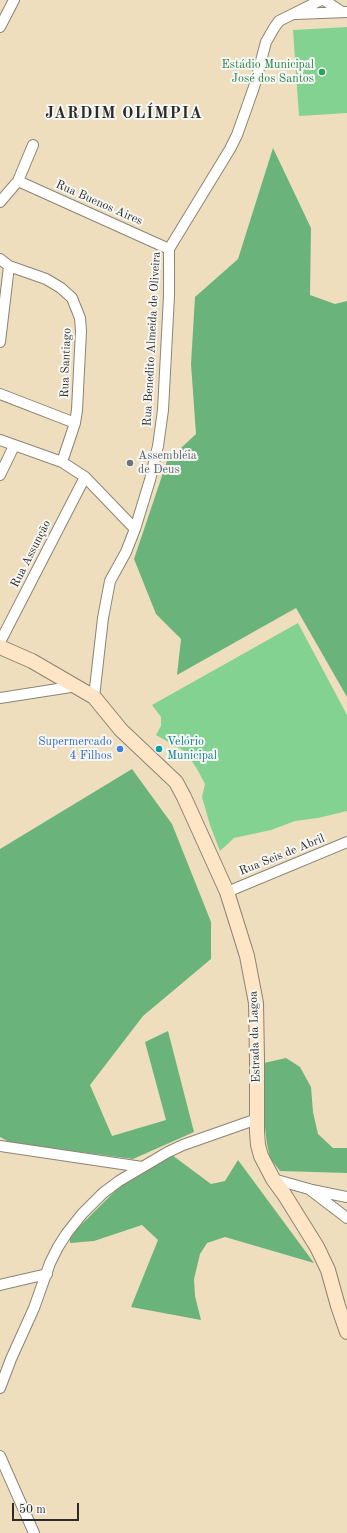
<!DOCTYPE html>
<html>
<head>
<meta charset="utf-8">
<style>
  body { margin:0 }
  #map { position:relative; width:347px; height:1533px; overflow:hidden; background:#eedebe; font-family:"Old Standard TT",serif }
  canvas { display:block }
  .scale { position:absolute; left:12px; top:1503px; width:67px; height:18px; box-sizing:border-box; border:2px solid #2b2b2b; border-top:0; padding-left:5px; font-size:12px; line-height:14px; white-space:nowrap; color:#2b2b2b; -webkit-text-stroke:3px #f6f6f2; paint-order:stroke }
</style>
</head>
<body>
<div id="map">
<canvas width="347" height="1533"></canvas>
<div class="scale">50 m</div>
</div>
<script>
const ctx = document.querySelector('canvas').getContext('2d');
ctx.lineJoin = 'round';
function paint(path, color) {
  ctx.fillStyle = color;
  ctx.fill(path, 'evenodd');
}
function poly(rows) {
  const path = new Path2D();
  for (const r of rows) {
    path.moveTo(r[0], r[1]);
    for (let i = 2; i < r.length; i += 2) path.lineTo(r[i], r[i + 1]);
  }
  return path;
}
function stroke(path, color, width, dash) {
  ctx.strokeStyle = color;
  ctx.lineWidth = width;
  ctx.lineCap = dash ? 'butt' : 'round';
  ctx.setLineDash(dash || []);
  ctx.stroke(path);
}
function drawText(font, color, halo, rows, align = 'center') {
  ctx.font = font + ' "Old Standard TT",serif';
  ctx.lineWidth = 4;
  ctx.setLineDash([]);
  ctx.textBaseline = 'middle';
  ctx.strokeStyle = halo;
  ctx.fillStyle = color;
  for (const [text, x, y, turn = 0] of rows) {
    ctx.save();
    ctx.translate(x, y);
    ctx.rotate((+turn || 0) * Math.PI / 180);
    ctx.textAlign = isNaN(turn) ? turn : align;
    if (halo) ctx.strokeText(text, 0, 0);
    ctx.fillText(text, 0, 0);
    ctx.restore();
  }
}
paint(poly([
  [347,27,347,113,299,116,293,30],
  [298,623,347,715,347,811,318,818,295,821,271,830,234,838,220,851,210,825,202,797,205,784,197,769,186,752,156,735,161,726,161,717,152,705]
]), '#83d292');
paint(poly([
  [273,148,311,228,310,295,335,304,347,301,347,697,296,608,177,675,181,639,156,614,134,559,167,461,196,434,191,364,195,297,238,259],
  [132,769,172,824,211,922,211,959,143,1016,90,1085,112,1136,166,1120,145,1042,168,1031,194,1132,133,1159,11,1143,0,1137,0,849],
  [286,1058,300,1067,311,1087,313,1112,318,1134,333,1148,347,1148,347,1173,280,1171,270,1158,267,1144,263,1112,264,1063],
  [172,1155,211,1184,225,1181,238,1160,314,1263,225,1237,207,1243,200,1254,194,1279,195,1296,201,1320,131,1307,158,1240,142,1225,94,1241,70,1243,70,1236,119,1187]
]), '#6ab47c');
const street = poly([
  [324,0,342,12],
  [296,14,347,12],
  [0,27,14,0],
  [18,181,169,249],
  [0,202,18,181,33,145],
  [0,259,9,266,46,279,61,288,72,298,80,318,81,331,77,410,75,423,62,462],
  [0,342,9,266],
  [0,394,75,423],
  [0,440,62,462,85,477,135,529],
  [0,475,14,446],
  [0,642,85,477],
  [94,697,103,618,110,581,126,552,135,529,150,480,158,446,163,410,169,296,169,249,230,149,237,135,254,87,266,42,274,28,279,21,321,0],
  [0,698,77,686],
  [227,892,347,842],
  [0,1146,142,1167],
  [273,1179,309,1189,347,1218],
  [312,1190,347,1197],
  [0,1285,47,1274],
  [0,1388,11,1359,34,1308,50,1263,58,1247,67,1233,82,1214,103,1193,119,1181,168,1152,183,1145,257,1119],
  [0,1456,34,1533]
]);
const secondary = poly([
  [0,647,32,661,94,697,121,730,176,782,184,797,227,892,247,956,256,1003,257,1059,257,1132,258,1145,261,1156,273,1179,284,1194,317,1247,328,1270,338,1306,347,1332]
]);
stroke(street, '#8c8474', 12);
stroke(secondary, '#8c8474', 16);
stroke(street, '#fff', 10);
stroke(secondary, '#fde5c5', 14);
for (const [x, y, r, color] of [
  [322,72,4,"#2e9e5b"],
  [130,463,4,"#6b7280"],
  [120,749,4,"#3f7fe0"],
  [159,749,4,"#0f9aa8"]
]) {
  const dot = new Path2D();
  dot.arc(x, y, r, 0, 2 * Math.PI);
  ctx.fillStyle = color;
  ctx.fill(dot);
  stroke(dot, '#f6f6f2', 1.5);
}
drawText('12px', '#27864d', '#f6f6f2', [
  ["Estádio Municipal",314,65],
  ["José dos Santos",314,79]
], 'right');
drawText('12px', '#2b2b2b', '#f6f6f2', [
  ["Rua Buenos Aires",99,203,24],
  ["Rua Benedito Almeida de Oliveira",152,339,-87],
  ["Rua Santiago",66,363,-88],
  ["Rua Assunção",31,554,-63],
  ["Rua Seis de Abril",282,855,-22],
  ["Estrada da Lagoa",255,1037,-92]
]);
drawText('12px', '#5b616d', '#f6f6f2', [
  ["Assembléia",138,456],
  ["de Deus",138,470]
], 'left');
drawText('12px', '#366cbe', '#f6f6f2', [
  ["Supermercado",112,742],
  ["4 Filhos",112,756]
], 'right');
drawText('12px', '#0d838f', '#f6f6f2', [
  ["Velório",167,742],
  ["Municipal",167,756]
], 'left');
ctx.letterSpacing = '1px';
drawText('bold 16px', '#2b2b2b', '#f6f6f2', [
  ["JARDIM OLÍMPIA",124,114]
]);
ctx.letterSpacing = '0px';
</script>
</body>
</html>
